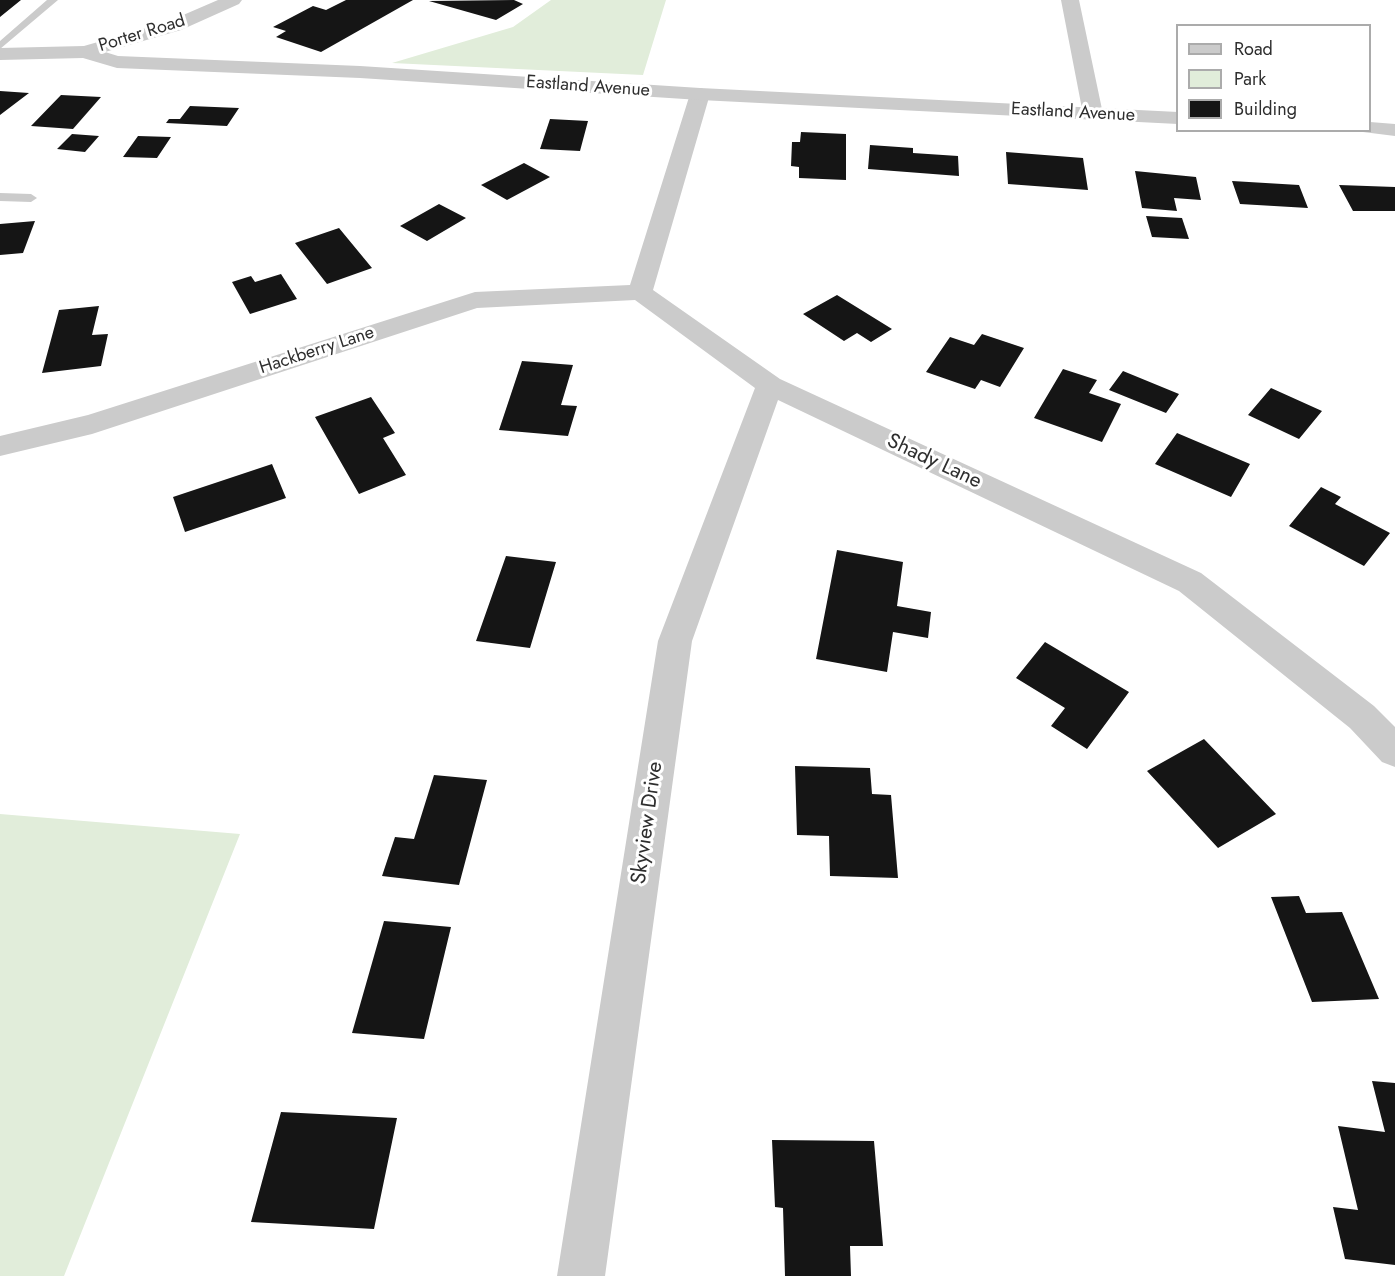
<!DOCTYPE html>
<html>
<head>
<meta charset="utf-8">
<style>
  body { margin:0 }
  #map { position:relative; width:1395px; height:1276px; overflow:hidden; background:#fff; font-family:Jost,sans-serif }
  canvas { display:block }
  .legend { position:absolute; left:1176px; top:24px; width:195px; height:108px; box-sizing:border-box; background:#fff; border:2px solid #ababab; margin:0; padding:8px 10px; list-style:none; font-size:18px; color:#2e2e2e }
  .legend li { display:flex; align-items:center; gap:12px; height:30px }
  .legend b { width:30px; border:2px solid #ababab }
</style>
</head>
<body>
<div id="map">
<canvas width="1395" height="1276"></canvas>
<ul class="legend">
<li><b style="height:8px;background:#cbcbcb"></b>Road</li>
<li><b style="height:16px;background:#e1edda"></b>Park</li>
<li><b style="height:16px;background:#151515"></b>Building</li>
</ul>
</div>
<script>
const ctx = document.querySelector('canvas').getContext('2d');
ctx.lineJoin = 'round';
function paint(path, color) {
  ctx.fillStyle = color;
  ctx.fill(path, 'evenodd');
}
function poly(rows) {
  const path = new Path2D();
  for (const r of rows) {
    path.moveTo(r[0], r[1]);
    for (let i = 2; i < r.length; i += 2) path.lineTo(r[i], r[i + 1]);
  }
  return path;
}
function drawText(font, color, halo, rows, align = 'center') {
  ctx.font = font + ' Jost,sans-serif';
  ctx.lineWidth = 6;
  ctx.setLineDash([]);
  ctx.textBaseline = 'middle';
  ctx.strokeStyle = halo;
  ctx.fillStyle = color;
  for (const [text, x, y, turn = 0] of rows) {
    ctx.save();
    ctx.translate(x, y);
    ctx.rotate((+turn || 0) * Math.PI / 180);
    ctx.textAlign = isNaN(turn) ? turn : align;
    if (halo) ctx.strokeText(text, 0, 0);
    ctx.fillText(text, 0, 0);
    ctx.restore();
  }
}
paint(poly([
  [551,0,666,0,643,75,392,63,513,27],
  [0,814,240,834,64,1276,0,1276]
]), '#e1edda');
paint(poly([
  [0,0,21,0,0,17],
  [346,0,413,0,321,52,276,37,286,31,273,27,313,6,326,10],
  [514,0,523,4,496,20,429,1],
  [0,91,29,93,0,115],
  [61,95,101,97,73,129,31,126],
  [190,106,239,108,227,126,166,123,169,119,180,119],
  [550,119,588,121,580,151,540,149],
  [801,132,846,134,846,180,799,178,799,167,791,166,792,142,800,142],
  [72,134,99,136,85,152,57,149],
  [138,136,171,137,157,158,123,157],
  [870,145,913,148,913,153,958,156,959,176,868,169],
  [1006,152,1083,158,1088,190,1008,184],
  [524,163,550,177,507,200,481,185],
  [1135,171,1196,177,1201,200,1174,198,1177,211,1142,208],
  [1232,181,1299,185,1308,208,1240,204],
  [1339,185,1395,187,1395,211,1353,211],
  [439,204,466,218,427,241,400,226],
  [1146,216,1182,218,1189,239,1152,237],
  [35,221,23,253,0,255,0,224],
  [339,228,372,268,327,284,295,243],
  [281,274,297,299,250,314,232,282,251,276,255,282],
  [837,295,892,329,871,342,857,333,844,341,803,314],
  [99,306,92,335,108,334,101,366,42,373,59,310],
  [982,334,1024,348,1000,387,981,380,975,389,926,372,950,337,974,345],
  [522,361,573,365,561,405,577,406,568,436,499,430],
  [1063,369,1097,380,1089,393,1121,404,1102,442,1034,418],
  [1123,371,1179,394,1166,413,1109,390],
  [1271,388,1322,411,1299,439,1248,415],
  [371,397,395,433,383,438,406,475,359,494,315,417],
  [1177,433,1250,464,1231,497,1155,464],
  [272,464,286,498,185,532,173,497],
  [1321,487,1341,497,1335,504,1390,533,1364,566,1289,526],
  [837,550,903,562,897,606,931,612,928,638,893,632,887,672,816,659],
  [506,556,556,562,530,648,476,641],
  [1045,642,1129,692,1087,749,1051,726,1065,708,1016,678],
  [1204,739,1276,814,1218,848,1147,771],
  [795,766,870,768,872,794,891,795,898,878,830,876,829,836,797,835],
  [434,775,487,780,459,885,382,876,395,837,414,839],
  [1299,896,1306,913,1342,912,1379,999,1312,1002,1271,897],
  [384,921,451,927,424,1039,352,1033],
  [1372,1081,1395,1083,1395,1265,1345,1259,1333,1207,1358,1210,1338,1126,1385,1132],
  [281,1112,397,1118,374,1229,251,1222],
  [772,1140,874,1141,883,1246,850,1246,851,1276,785,1276,783,1208,775,1207]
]), '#151515');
paint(poly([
  [47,0,58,0,0,49,0,41,47,0],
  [0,193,31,194,37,198,31,202,0,201,0,193]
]), '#cbcbcb');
paint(poly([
  [1061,0,1079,0,1103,114,1100,118,1086,118,1083,114,1061,0],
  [700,88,707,90,710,94,653,290,780,379,1201,573,1374,706,1395,727,1395,767,1382,762,1350,728,1179,591,778,400,692,641,605,1276,557,1276,658,641,755,388,635,300,477,308,92,434,0,456,0,436,88,415,475,292,630,285,690,94,693,90,700,88]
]), '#cbcbcb');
paint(poly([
  [218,0,242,0,239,4,181,30,105,52,118,56,360,66,700,88,1178,112,1178,124,700,100,360,78,117,68,83,58,0,60,0,48,84,46,167,22,218,0],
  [1370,122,1395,124,1395,136,1363,132,1361,130,1370,130,1370,122]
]), '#cbcbcb');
drawText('18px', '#2e2e2e', '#fff', [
  ["Porter Road",142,34,-17],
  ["Eastland Avenue",588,87,4],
  ["Eastland Avenue",1073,113,3],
  ["Hackberry Lane",317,351,-18]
]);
drawText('21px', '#2e2e2e', '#fff', [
  ["Shady Lane",934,462,25],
  ["Skyview Drive",648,823,-82]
]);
</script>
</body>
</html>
